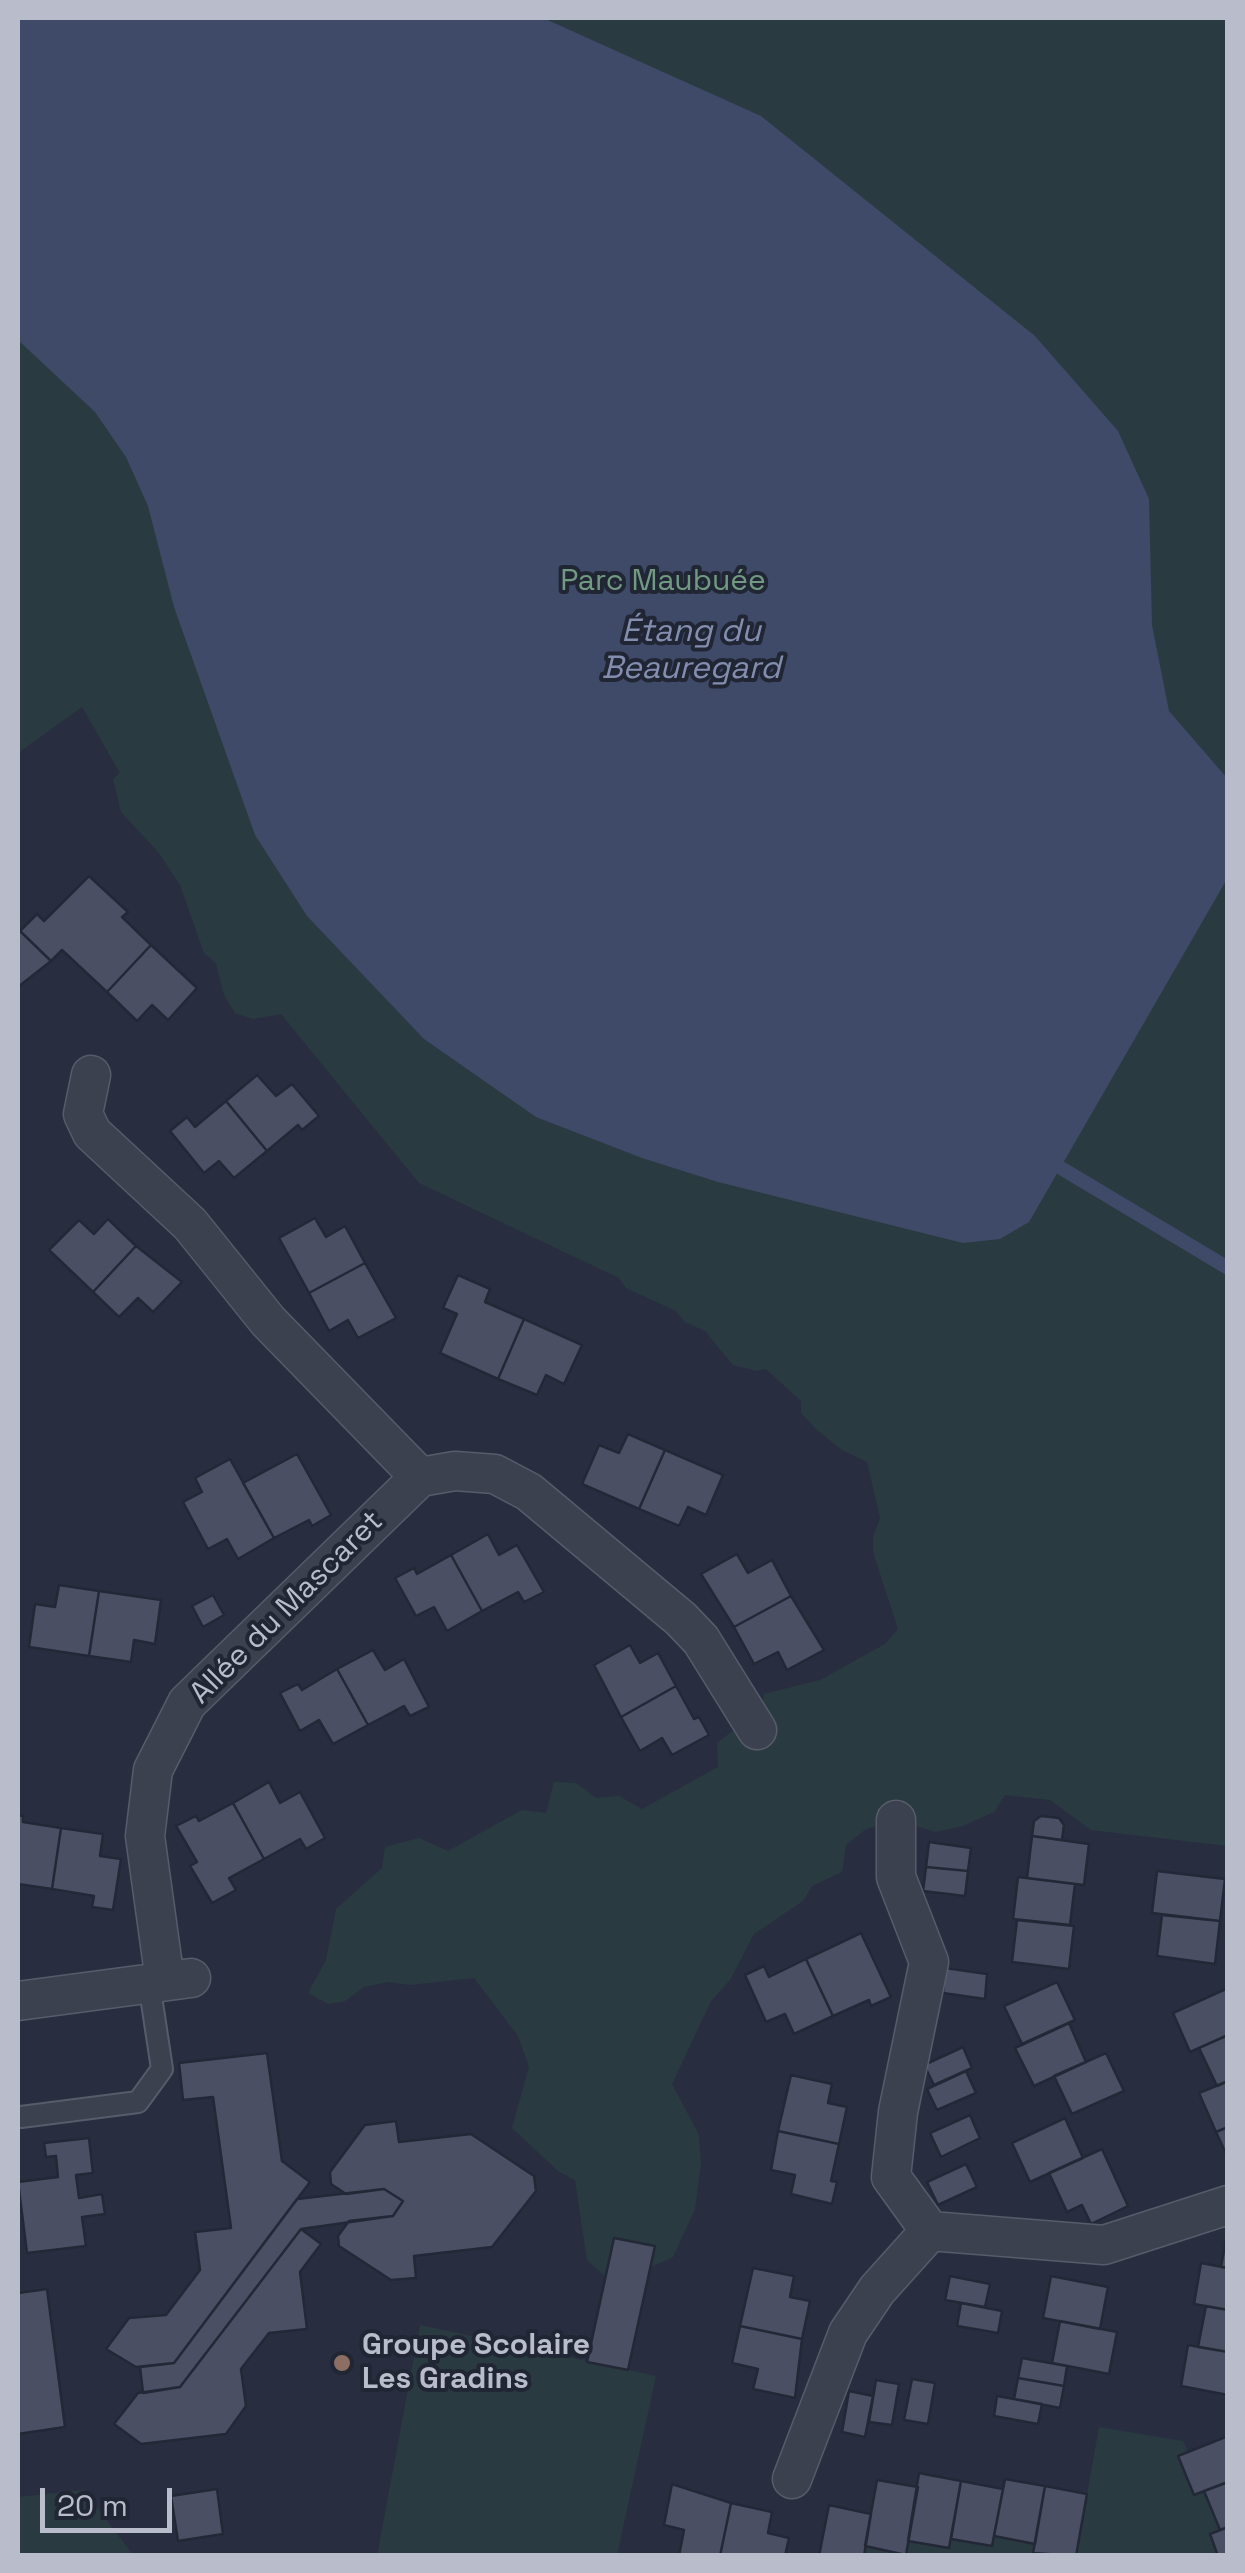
<!DOCTYPE html>
<html>
<head>
<meta charset="utf-8">
<style>
  body { margin:0 }
  #map { position:relative; width:1245px; height:2573px; overflow:hidden; background:#282e40; font-family:"Space Grotesk",sans-serif }
  canvas { display:block }
  .frame { position:absolute; inset:0; border:20px solid #b9bcca; pointer-events:none }
  .scale { position:absolute; left:40px; top:2488px; width:132px; height:45px; box-sizing:border-box; border:5px solid #b9bcca; border-top:0; padding-left:12px; font-size:30px; line-height:35px; white-space:nowrap; color:#b9bcca; -webkit-text-stroke:8px #212635; paint-order:stroke }
</style>
</head>
<body>
<div id="map">
<canvas width="1245" height="2573"></canvas>
<div class="frame"></div>
<div class="scale">20 m</div>
</div>
<script>
const ctx = document.querySelector('canvas').getContext('2d');
ctx.lineJoin = 'round';
function paint(path, color) {
  ctx.fillStyle = color;
  ctx.fill(path, 'evenodd');
}
function poly(rows) {
  const path = new Path2D();
  for (const r of rows) {
    path.moveTo(r[0], r[1]);
    for (let i = 2; i < r.length; i += 2) path.lineTo(r[i], r[i + 1]);
  }
  return path;
}
function stroke(path, color, width, dash) {
  ctx.strokeStyle = color;
  ctx.lineWidth = width;
  ctx.lineCap = dash ? 'butt' : 'round';
  ctx.setLineDash(dash || []);
  ctx.stroke(path);
}
function drawText(font, color, halo, rows, align = 'center') {
  ctx.font = font + ' "Space Grotesk",sans-serif';
  ctx.lineWidth = 8;
  ctx.setLineDash([]);
  ctx.textBaseline = 'middle';
  ctx.strokeStyle = halo;
  ctx.fillStyle = color;
  for (const [text, x, y, turn = 0] of rows) {
    ctx.save();
    ctx.translate(x, y);
    ctx.rotate((+turn || 0) * Math.PI / 180);
    ctx.textAlign = isNaN(turn) ? turn : align;
    if (halo) ctx.strokeText(text, 0, 0);
    ctx.fillText(text, 0, 0);
    ctx.restore();
  }
}
paint(poly([
  [18,18,1227,18,1227,1846,1091,1830,1050,1800,1005,1795,994,1812,962,1826,936,1832,896,1820,866,1829,846,1845,842,1872,812,1886,803,1901,754,1934,730,1980,711,2001,672,2084,699,2135,701,2164,695,2209,673,2257,651,2267,655,2246,614,2238,605,2276,587,2260,575,2180,558,2171,512,2128,529,2067,518,2036,474,1978,410,1985,388,1982,364,1987,345,2001,328,2004,308,1993,326,1960,336,1909,382,1868,385,1847,419,1838,448,1851,522,1810,546,1813,554,1782,576,1783,596,1798,619,1796,642,1809,718,1767,717,1743,762,1708,764,1694,820,1680,885,1644,898,1629,873,1552,873,1536,880,1518,867,1462,842,1450,817,1430,801,1413,801,1401,766,1369,757,1371,733,1365,705,1331,685,1322,676,1311,626,1288,619,1278,419,1183,281,1014,253,1019,235,1013,224,995,216,963,204,953,180,885,159,853,121,812,113,779,120,773,82,707,18,753],
  [420,2325,656,2376,617,2555,377,2556],
  [1099,2427,1183,2441,1188,2452,1178,2456,1194,2495,1204,2491,1220,2530,1210,2535,1218,2555,1076,2556],
  [84,2490,133,2555,18,2555,18,2497],
  [994,2536,1035,2544,1034,2553,1047,2555,864,2556,865,2546,906,2554,908,2541,948,2548,951,2539,992,2546]
]), '#2a3a41');
paint(poly([
  [18,18,543,18,761,116,1035,336,1118,431,1149,499,1152,625,1169,711,1227,778,1227,879,1029,1222,1000,1239,963,1243,718,1182,642,1158,536,1117,424,1039,307,916,255,835,174,607,148,506,126,457,95,412,18,340]
]), '#3f4968');
stroke(poly([
  [1061,1168,1228,1268]
]), '#3f4968', 14);
const building = poly([
  [89,876,128,912,122,917,151,945,107,992,62,950,51,961,20,931,37,914,44,921,89,876],
  [20,931,51,961,18,987,18,934,20,931],
  [151,945,197,988,168,1020,152,1005,137,1021,107,992,151,945],
  [257,1075,276,1096,292,1084,319,1116,302,1130,298,1125,267,1151,226,1101,257,1075],
  [226,1101,267,1151,234,1178,219,1161,204,1173,170,1131,187,1117,195,1127,226,1101],
  [315,1218,326,1237,345,1226,365,1263,309,1293,279,1238,315,1218],
  [108,1219,136,1246,93,1292,49,1250,79,1220,94,1234,108,1219],
  [136,1246,182,1282,153,1312,138,1298,119,1317,93,1292,136,1246],
  [365,1263,396,1318,358,1338,348,1320,329,1331,309,1293,365,1263],
  [458,1275,490,1289,485,1302,524,1319,498,1379,440,1353,457,1314,443,1308,458,1275],
  [524,1319,582,1345,564,1384,546,1375,537,1395,498,1379,524,1319],
  [628,1434,665,1450,639,1509,582,1484,599,1445,619,1453,628,1434],
  [665,1450,723,1475,706,1515,688,1507,679,1526,639,1509,665,1450],
  [297,1454,331,1515,312,1526,309,1520,274,1538,243,1483,297,1454],
  [230,1459,274,1538,238,1559,227,1539,208,1549,183,1502,202,1492,195,1478,230,1459],
  [488,1534,499,1555,517,1545,544,1592,524,1602,518,1592,482,1611,451,1555,488,1534],
  [737,1554,748,1573,772,1560,791,1596,734,1627,701,1574,737,1554],
  [451,1555,482,1611,447,1631,434,1607,416,1616,395,1578,414,1568,417,1574,451,1555],
  [59,1585,99,1591,89,1656,29,1647,35,1604,55,1607,59,1585],
  [99,1591,161,1600,155,1644,134,1640,131,1662,89,1656,99,1591],
  [213,1595,224,1615,203,1627,192,1606,213,1595],
  [791,1596,824,1650,787,1670,778,1652,754,1664,734,1627,791,1596],
  [630,1645,640,1663,658,1653,676,1686,621,1717,594,1665,630,1645],
  [373,1650,385,1670,404,1659,429,1707,410,1716,404,1706,368,1725,337,1669,373,1650],
  [337,1669,368,1725,333,1744,319,1720,300,1731,280,1693,298,1684,302,1690,337,1669],
  [676,1686,694,1719,699,1717,709,1735,672,1755,662,1738,640,1751,621,1717,676,1686],
  [269,1782,280,1803,300,1792,325,1838,306,1849,300,1839,264,1859,233,1803,269,1782],
  [233,1803,264,1859,229,1878,236,1890,212,1903,190,1866,197,1862,176,1826,196,1816,199,1821,233,1803],
  [18,1815,23,1816,23,1822,61,1828,52,1889,18,1884,18,1815],
  [1041,1816,1059,1818,1064,1825,1062,1840,1032,1836,1034,1821,1041,1816],
  [61,1828,103,1834,100,1856,121,1859,113,1910,92,1907,94,1896,52,1889,61,1828],
  [1032,1836,1089,1844,1084,1885,1027,1878,1032,1836],
  [929,1842,971,1848,968,1871,926,1867,929,1842],
  [926,1867,968,1871,965,1896,923,1891,926,1867],
  [1157,1871,1225,1879,1220,1921,1152,1913,1157,1871],
  [1018,1877,1075,1884,1070,1925,1013,1919,1018,1877],
  [1162,1915,1220,1921,1215,1964,1157,1956,1162,1915],
  [1017,1920,1074,1926,1069,1969,1012,1962,1017,1920],
  [861,1933,891,1997,871,2006,869,2000,833,2016,806,1959,861,1933],
  [806,1959,833,2016,794,2034,785,2014,766,2022,745,1975,764,1966,769,1977,806,1959],
  [945,1968,987,1974,985,1999,943,1993,945,1968],
  [1057,1982,1075,2020,1022,2044,1004,2006,1057,1982],
  [1228,1988,1228,2035,1190,2052,1173,2013,1228,1988],
  [1069,2023,1086,2062,1034,2086,1015,2048,1069,2023],
  [1228,2035,1228,2081,1217,2086,1199,2048,1228,2035],
  [963,2047,972,2068,934,2085,924,2065,963,2047],
  [267,2053,282,2161,310,2182,174,2363,136,2367,106,2349,129,2318,166,2315,200,2270,195,2232,231,2228,213,2097,183,2100,179,2063,267,2053],
  [1106,2053,1124,2091,1072,2114,1054,2076,1106,2053],
  [966,2071,976,2093,937,2110,927,2089,966,2071],
  [791,2075,832,2084,828,2103,847,2107,839,2144,778,2131,791,2075],
  [1228,2081,1228,2127,1216,2132,1199,2093,1228,2081],
  [970,2115,980,2138,941,2157,930,2133,970,2115],
  [1065,2118,1083,2158,1030,2182,1012,2143,1065,2118],
  [396,2121,399,2142,471,2134,534,2176,536,2191,492,2247,414,2256,416,2278,391,2280,339,2246,338,2236,349,2221,393,2216,403,2201,384,2189,346,2194,331,2184,330,2172,365,2125,396,2121],
  [1228,2127,1228,2158,1216,2132,1228,2127],
  [778,2131,839,2144,831,2181,837,2182,832,2204,791,2194,795,2175,771,2170,778,2131],
  [89,2138,93,2173,76,2175,79,2198,102,2194,105,2214,82,2217,86,2246,27,2253,18,2182,58,2177,56,2156,46,2157,44,2143,89,2138],
  [1102,2149,1128,2206,1091,2224,1082,2205,1067,2212,1049,2173,1102,2149],
  [966,2164,977,2187,938,2205,927,2182,966,2164],
  [384,2189,403,2201,393,2216,301,2229,180,2387,143,2393,140,2367,174,2363,297,2199,384,2189],
  [301,2229,321,2244,300,2272,307,2329,269,2333,241,2369,246,2406,226,2434,141,2444,114,2424,138,2393,180,2387,301,2229],
  [1228,2229,1228,2268,1221,2267,1228,2229],
  [614,2238,655,2246,628,2370,587,2362,614,2238],
  [1201,2263,1228,2268,1228,2310,1194,2304,1201,2263],
  [753,2268,794,2276,790,2297,810,2301,802,2339,740,2326,753,2268],
  [950,2276,990,2284,985,2307,945,2300,950,2276],
  [1051,2276,1108,2287,1100,2329,1043,2318,1051,2276],
  [47,2289,65,2427,18,2434,18,2293,47,2289],
  [961,2303,1002,2311,998,2333,957,2326,961,2303],
  [1206,2306,1228,2310,1228,2352,1198,2347,1206,2306],
  [1060,2321,1117,2332,1109,2374,1052,2363,1060,2321],
  [740,2326,802,2339,795,2398,753,2389,758,2369,732,2363,740,2326],
  [1188,2345,1228,2352,1228,2395,1181,2386,1188,2345],
  [1022,2358,1067,2366,1064,2386,1018,2378,1022,2358],
  [1018,2378,1064,2386,1060,2408,1014,2399,1018,2378],
  [912,2379,935,2383,928,2424,904,2420,912,2379],
  [876,2380,899,2384,892,2425,869,2422,876,2380],
  [849,2391,873,2396,865,2437,842,2432,849,2391],
  [997,2396,1042,2404,1038,2424,994,2416,997,2396],
  [1228,2436,1228,2482,1194,2495,1178,2456,1228,2436],
  [919,2473,961,2481,949,2548,908,2541,919,2473],
  [1005,2479,1045,2486,1035,2544,994,2536,1005,2479],
  [877,2480,918,2487,906,2555,865,2546,877,2480],
  [961,2481,1003,2489,992,2546,951,2539,961,2481],
  [1228,2482,1228,2527,1220,2530,1204,2491,1228,2482],
  [672,2484,731,2503,720,2556,679,2556,684,2530,664,2525,672,2484],
  [1045,2486,1087,2494,1076,2556,1033,2553,1045,2486],
  [217,2489,223,2534,178,2541,171,2496,217,2489],
  [731,2503,772,2512,768,2533,789,2538,785,2556,720,2556,731,2503],
  [829,2505,871,2514,864,2556,819,2556,829,2505],
  [1228,2527,1228,2556,1218,2556,1210,2534,1228,2527]
]);
paint(building, '#4a4f64');
stroke(building, '#232837', 2.5);
const service = poly([
  [21,2117,138,2102,162,2069,149,1983]
]);
const minor = poly([
  [91,1075,83,1114,92,1133,190,1224,268,1321,420,1477],
  [165,1981,145,1836,153,1770,187,1703,420,1477,455,1471,495,1474,529,1492,681,1619,701,1640,757,1730],
  [18,2001,191,1978],
  [930,2231,1104,2245,1228,2205],
  [792,2479,848,2333,877,2290,930,2231,891,2177,898,2112,929,1962,896,1877,896,1820]
]);
stroke(service, '#575c6a', 24);
stroke(minor, '#575c6a', 41);
stroke(service, '#3c4150', 20);
stroke(minor, '#3c4150', 38);
for (const [x, y, r, color] of [
  [342,2363,10,"#8d6e63"]
]) {
  const dot = new Path2D();
  dot.arc(x, y, r, 0, 2 * Math.PI);
  ctx.fillStyle = color;
  ctx.fill(dot);
  stroke(dot, '#212635', 4);
}
drawText('30px', '#729982', '#212635', [
  ["Parc Maubuée",663,582]
]);
drawText('30px', '#b9bcca', '#212635', [
  ["Allée du Mascaret",287,1608,-45]
]);
drawText('bold 30px', '#b9bcca', '#212635', [
  ["Groupe Scolaire",362,2346],
  ["Les Gradins",362,2380]
], 'left');
drawText('italic 32px', '#838eaf', '#212635', [
  ["Étang du",691,632],
  ["Beauregard",691,669]
]);
</script>
</body>
</html>
